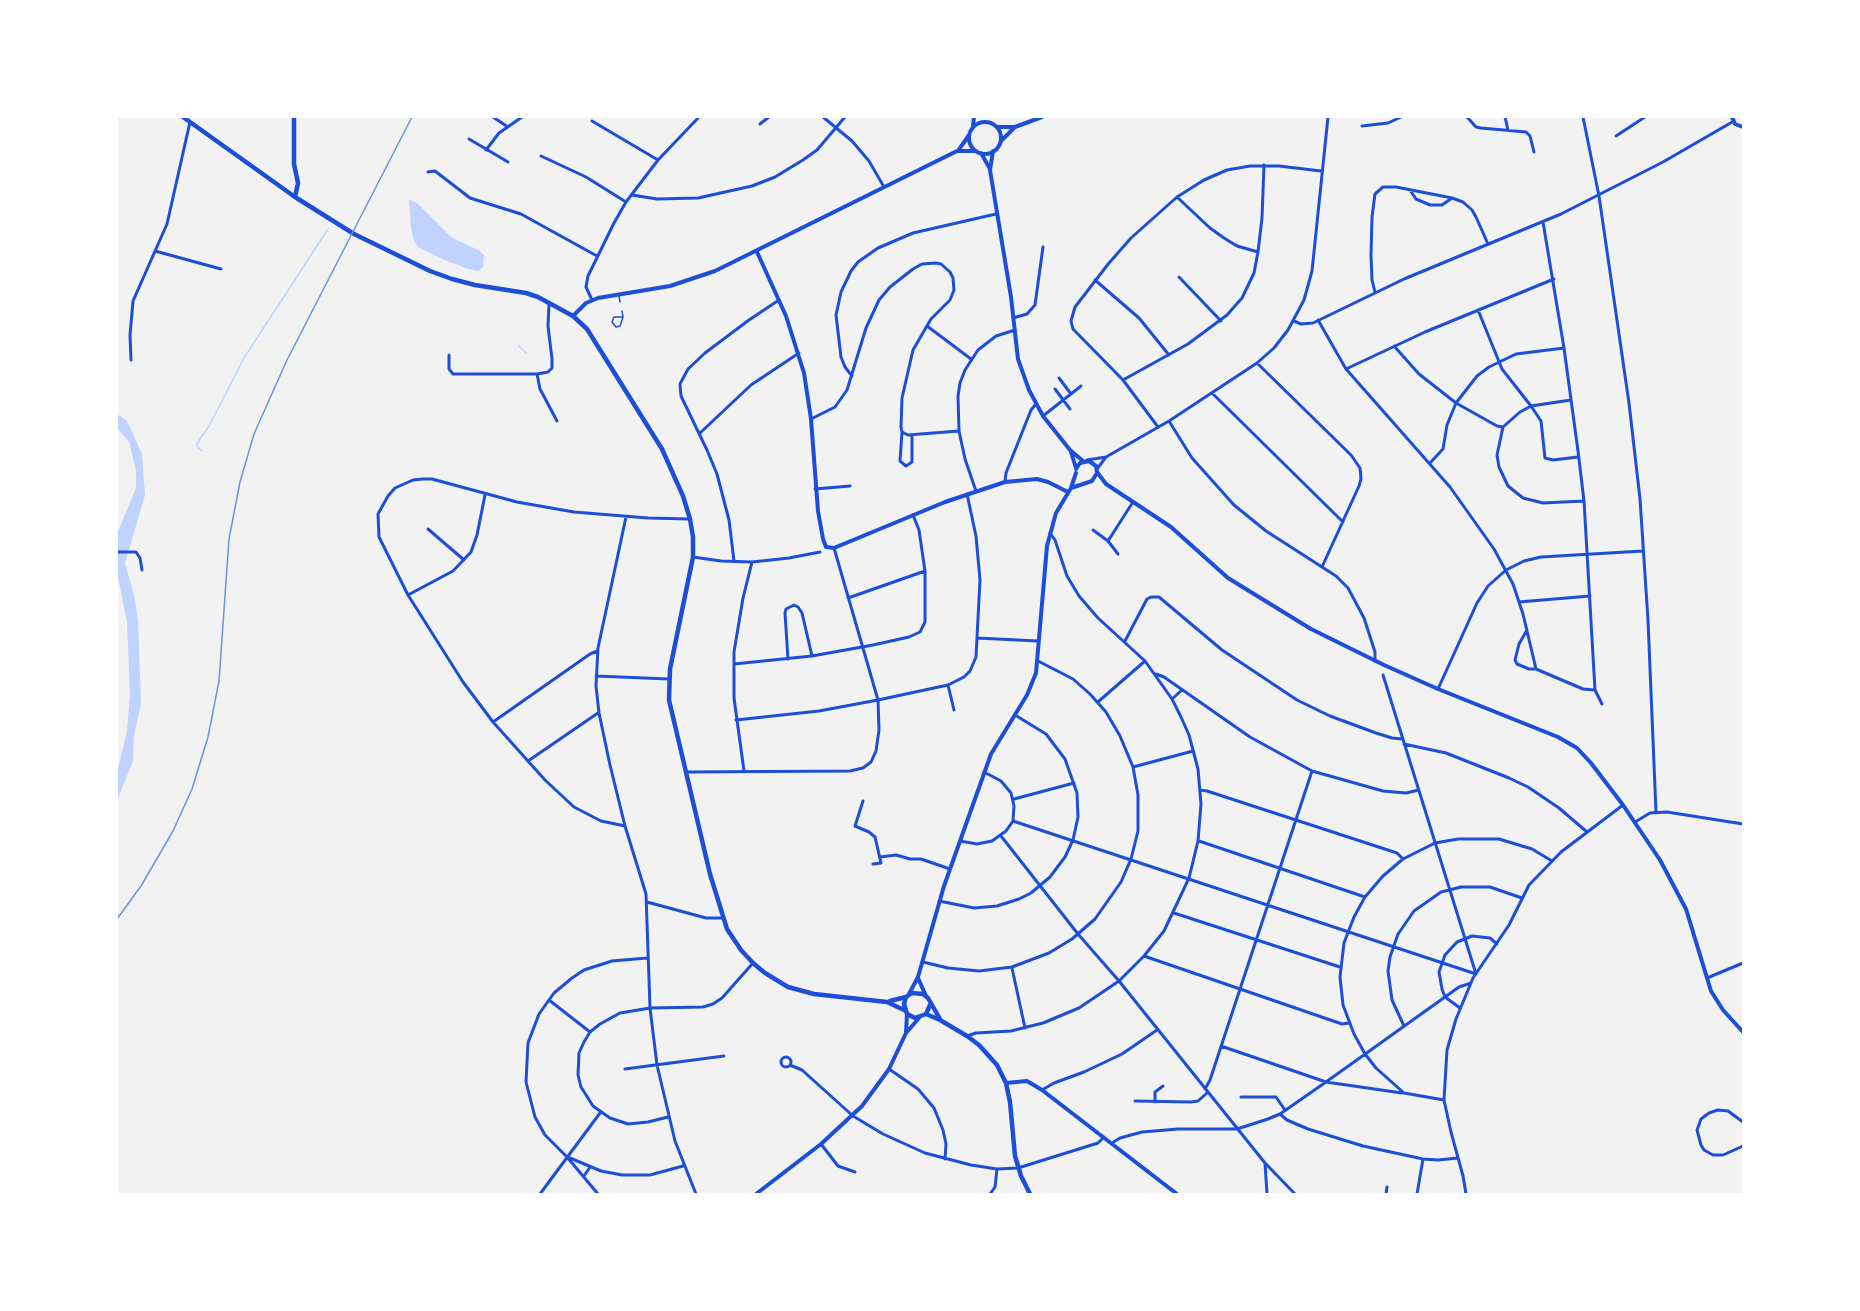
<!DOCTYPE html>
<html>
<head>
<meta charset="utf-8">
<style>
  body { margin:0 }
  #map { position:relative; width:1860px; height:1311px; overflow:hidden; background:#f2f2f2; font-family:Quicksand,sans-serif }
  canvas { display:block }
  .frame { position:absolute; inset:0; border:118px solid #fff; pointer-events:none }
</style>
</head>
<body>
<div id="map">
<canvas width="1860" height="1311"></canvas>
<div class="frame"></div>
</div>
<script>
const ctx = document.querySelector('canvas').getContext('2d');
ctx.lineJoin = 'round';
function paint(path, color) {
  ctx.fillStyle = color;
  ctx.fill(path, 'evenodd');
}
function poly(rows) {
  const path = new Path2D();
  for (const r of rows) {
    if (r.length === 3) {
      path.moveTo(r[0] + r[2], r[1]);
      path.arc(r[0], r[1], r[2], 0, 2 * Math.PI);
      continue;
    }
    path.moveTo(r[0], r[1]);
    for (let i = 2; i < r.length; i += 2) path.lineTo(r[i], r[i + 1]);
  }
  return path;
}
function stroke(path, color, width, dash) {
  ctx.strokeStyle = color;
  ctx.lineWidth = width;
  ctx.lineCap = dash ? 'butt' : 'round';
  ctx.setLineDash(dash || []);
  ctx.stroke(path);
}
paint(poly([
  [409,199,418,204,451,237,480,251,484,255,483,267,478,271,469,269,447,261,418,247,414,241,411,228],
  [117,414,127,421,142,454,145,495,125,563,134,595,138,620,141,705,134,735,133,761,117,801,117,773,127,731,130,693,127,622,117,573,117,534,136,488,136,470,129,442,117,428]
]), '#bfd3fe');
stroke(poly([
  [519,346,526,353],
  [202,451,196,445,209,426,244,358,328,229]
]), '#bfd3fe', 1.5);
stroke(poly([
  [619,296,620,302],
  [622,311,623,317,620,326,616,327,612,322,614,317,623,317]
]), '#1d4ed8', 1.5);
stroke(poly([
  [493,117,508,127],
  [823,117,852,141,869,161,884,187],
  [1467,117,1476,127,1481,128,1526,132,1530,136,1534,152],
  [1505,117,1508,130],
  [1583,117,1599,196,1629,403,1640,499,1648,620,1656,812],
  [592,121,658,160],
  [760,124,769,117],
  [1362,126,1388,123,1401,117],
  [1616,136,1645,117],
  [469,139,508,162],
  [486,150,499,133,522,117],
  [541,156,586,177,626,202],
  [428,172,435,171,470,198,521,214,597,256],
  [1410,190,1416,199,1430,205,1442,205,1452,198],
  [632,195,657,199,698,198,752,186,775,177,803,160,817,150,845,117],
  [1177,197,1210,228,1224,238,1237,246,1258,252],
  [1543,222,1564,348,1578,451,1584,501,1595,690,1602,704],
  [155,251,221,269],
  [1179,277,1221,321],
  [1095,280,1139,318,1169,355],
  [1375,292,1372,280,1371,255,1372,217,1375,194,1383,187,1396,187,1452,198,1463,202,1472,210,1476,217,1488,244],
  [592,300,586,287,588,276,614,223,626,202,658,160,699,117],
  [1478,310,1502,369,1531,406,1541,421,1545,458,1553,460,1578,457],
  [1013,318,1027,314,1035,305,1043,247],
  [1318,320,1346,369,1450,487,1494,549,1513,584,1523,614,1536,669,1583,689,1594,690],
  [1294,321,1301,324,1313,323,1404,279,1561,214,1663,162,1734,121],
  [927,326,971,359],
  [1394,346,1419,374,1456,403,1497,426,1503,427],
  [449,355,449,369,453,374,537,374,548,372,552,368,552,359,548,326,549,304],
  [131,360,130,335,133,301,167,224,190,122],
  [1257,363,1351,455,1360,468,1361,479,1359,486,1322,567],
  [1346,369,1425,332,1554,279],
  [537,374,540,389,557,421],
  [852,376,845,367,841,357,836,315,841,292,851,271,858,262,878,248,913,233,996,214],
  [1059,378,1071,394],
  [1123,380,1188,344,1227,315,1242,298,1254,273,1258,252,1262,218,1264,165],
  [1055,389,1070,409],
  [1212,393,1343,522],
  [1571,400,1531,406,1520,412,1503,427,1497,455,1499,467,1508,486,1523,498,1543,503,1584,501],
  [1043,416,1081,386],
  [811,419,835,407,847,390,866,328,879,300,890,287,913,269,922,264,936,263,941,264,950,272,953,278,954,290,950,300,931,319,913,350,902,398,901,427,902,432,908,435,959,431],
  [1169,421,1192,458,1234,505,1266,531,1336,576,1348,588,1364,618,1375,652,1375,661],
  [1158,427,1123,380,1073,329,1071,321,1075,307,1109,263,1131,238,1177,197,1204,180,1227,170,1250,166,1279,166,1321,171],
  [902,432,900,461,906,466,912,462,912,435],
  [700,433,751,385,799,353],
  [1087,460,1106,457],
  [1430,463,1443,449,1447,425,1456,403,1477,376,1489,367,1516,354,1564,348],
  [1097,469,1106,457,1169,421,1257,363,1274,348,1288,330,1304,300,1312,271,1328,117],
  [1005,482,1006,473,1031,410,1036,404],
  [815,489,850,486],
  [976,491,965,459,959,431,958,396,960,383,965,370,978,350,996,336,1015,330],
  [626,517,598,648,596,686,599,713,610,765,625,826,646,894,650,1008,657,1065,675,1141,696,1194],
  [428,529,464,560],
  [1093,530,1108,541,1118,554],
  [1108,541,1133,502],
  [117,552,136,552,140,558,142,570],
  [693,557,721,561,752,562,789,558,820,552],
  [734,561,729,520,717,474,707,450,681,396,680,384,688,369,705,353,749,320,779,300],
  [408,595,453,571,471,552,477,535,485,495],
  [848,598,925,571],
  [1519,602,1590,596],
  [1527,630,1519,644,1515,660,1517,664,1529,669,1536,669],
  [977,638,1038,641],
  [1125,641,1147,599,1151,597,1159,597,1222,650,1297,700,1330,716,1376,733,1392,738,1402,739],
  [788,659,785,613,786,609,794,605,798,607,802,613,812,656],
  [734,664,812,656,873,645,909,637,920,632,925,622,925,571,919,530,913,515],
  [1156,674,1164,677,1250,737,1312,771,1383,791,1406,793,1419,790],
  [1383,675,1476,974],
  [596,676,669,679],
  [948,685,954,710],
  [1438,689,1477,603,1488,586,1506,570,1524,561,1541,557,1643,551],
  [1172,699,1182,690],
  [1099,701,1145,661],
  [736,720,819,711,878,700,948,685,964,677,970,671,976,657,980,580,976,536,967,494],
  [493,722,590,654,597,651],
  [1404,744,1446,753,1509,778,1528,787,1559,808,1587,832],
  [528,761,598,713],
  [1133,767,1193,751],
  [744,771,734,698,734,652,743,598,752,562],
  [686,772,850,771,863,768,871,762,876,751,879,730,878,700,834,548],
  [1200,790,1207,791,1397,853,1403,859],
  [1014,799,1074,783],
  [863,801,855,826,869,832,875,837,881,863,873,864],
  [1013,821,1476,974],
  [1635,822,1650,813,1667,812,1743,824],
  [625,826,601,821,574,807,545,780,493,722,463,682,408,595,379,537,378,514,388,496,395,488,413,480,423,479,432,479,517,502,574,512,648,518,690,519],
  [1001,836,1078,934,1119,981,1265,1163,1295,1194],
  [960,841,977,844,992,841,1006,831,1013,821,1014,806,1011,793,1001,781,984,772],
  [1199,841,1365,897],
  [880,857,896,855,910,859,921,859,950,869],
  [939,901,974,908,997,906,1019,899,1031,893,1050,877,1065,857,1073,840,1078,817,1077,793,1065,759,1046,734,1015,715],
  [647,902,706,918,723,918],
  [1174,913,1340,967],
  [1144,956,1342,1024,1349,1023],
  [923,962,948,968,979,971,1012,967,1049,953,1072,939,1095,919,1121,882,1131,859,1138,831,1138,795,1133,767,1120,736,1106,712,1090,694,1073,679,1038,661],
  [1012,968,1025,1028],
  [1707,978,1743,963],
  [549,1000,590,1032],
  [1460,1008,1445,997,1442,989,1439,972,1445,955,1457,942,1472,936,1490,938,1497,944],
  [1404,1026,1392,1000,1388,971,1390,957,1398,934,1414,911,1441,892,1461,887,1490,887,1522,898],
  [967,1036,976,1033,1011,1031,1043,1023,1079,1008,1119,981,1144,956,1164,931,1189,878,1198,841,1201,804,1198,769,1189,735,1181,717,1172,699,1145,661,1098,618,1079,596,1067,576,1055,540,1050,533],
  [1221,1046,1326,1082,1402,1093],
  [786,1062,5],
  [790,1065,802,1070,853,1116,883,1134,925,1153,971,1165,997,1169,1018,1168,1098,1143,1103,1138],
  [625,1069,724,1056],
  [889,1069,918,1089,934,1108,943,1130,946,1144,945,1159],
  [1205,1089,1210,1080,1312,771],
  [1042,1090,1054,1083,1084,1072,1122,1054,1157,1030],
  [1241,1097,1276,1097,1285,1110],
  [1444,1100,1404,1093,1376,1068,1365,1054,1354,1034,1343,1005,1340,977,1344,943,1354,917,1365,897,1383,876,1403,859,1435,843,1458,839,1499,839,1532,849,1552,861],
  [1135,1101,1191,1102,1198,1101,1207,1093],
  [1155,1102,1155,1092,1163,1086],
  [1280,1114,1287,1120,1308,1129,1363,1146,1423,1159,1438,1160,1458,1158],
  [668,1117,648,1122,628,1124,610,1118,593,1106,581,1087,578,1075,579,1053,584,1042,590,1032,600,1024,620,1013,650,1008,703,1007,713,1004,722,998,753,963],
  [1743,1122,1728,1111,1718,1110,1709,1113,1701,1119,1697,1130,1701,1145,1704,1150,1713,1155,1723,1155,1743,1146],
  [1112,1143,1120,1138,1142,1132,1178,1129,1237,1129,1268,1119,1280,1114,1326,1082,1459,987,1471,983],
  [821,1144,838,1166,855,1172],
  [570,1158,601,1171,622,1175,650,1175,683,1166],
  [1265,1163,1267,1194],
  [584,1176,590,1167],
  [540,1194,600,1113],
  [598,1194,567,1157,545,1135,535,1117,526,1082,528,1043,539,1014,554,993,572,978,584,970,612,961,647,958],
  [990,1194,995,1187,997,1169],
  [1386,1194,1387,1187],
  [1417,1194,1423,1159],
  [1466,1194,1463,1176,1451,1132,1444,1100,1447,1050,1456,1019,1473,978,1509,925,1529,885,1561,852,1623,805]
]), '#1d4ed8', 3);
stroke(poly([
  [1732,117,1735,124,1743,127],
  [985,138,16],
  [973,126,974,117],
  [997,127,1015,127,1042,117],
  [1001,141,1015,127],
  [958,151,969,135],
  [993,151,990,170,1011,297,1018,359,1029,390,1043,416,1070,450,1083,461],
  [981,153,990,169],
  [757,252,786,316,804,373,811,419,818,511,823,539,826,547,834,548,945,502,1005,482,1037,479,1048,482,1068,492],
  [573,316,586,303,598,298,670,286,715,271,957,151,976,151],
  [1071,452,1076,468],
  [1097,472,1106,484,1171,527,1228,578,1311,629,1384,665,1438,689,1558,737,1577,748,1591,763,1623,805,1660,860,1686,909,1711,991,1723,1010,1743,1032],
  [1071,488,1092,481,1097,473,1096,466,1089,461,1080,463,1076,469],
  [918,978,926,996],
  [909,994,918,977,944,886,991,754,1027,695,1036,673,1047,546,1056,513,1071,488,1076,473],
  [906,1032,907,1014],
  [1006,1083,1027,1081,1042,1090,1177,1194],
  [756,1194,821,1144,862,1106,889,1069,906,1033,919,1018]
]), '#1d4ed8', 4);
stroke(poly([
  [183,117,295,197,354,234,430,271,452,279,475,285,526,293,538,297,573,316,587,329,662,449,683,496,690,519,693,537,693,557,670,669,669,700,710,874,727,929,741,950,753,963,765,973,788,987,814,994,887,1002,904,1010],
  [294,117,294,164,298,183,295,197],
  [890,1001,906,997],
  [930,1005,926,1014,915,1018,907,1014,904,1004,906,997,912,993,923,994,928,998,940,1019],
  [926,1014,940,1020,967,1036,979,1045,997,1065,1006,1083,1010,1102,1015,1156,1021,1176,1030,1194]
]), '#1d4ed8', 4.5);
stroke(poly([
  [117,919,141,886,173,831,192,789,208,737,219,681,229,539,240,482,254,434,287,360,412,117]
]), '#7290e2', 1.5);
</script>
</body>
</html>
